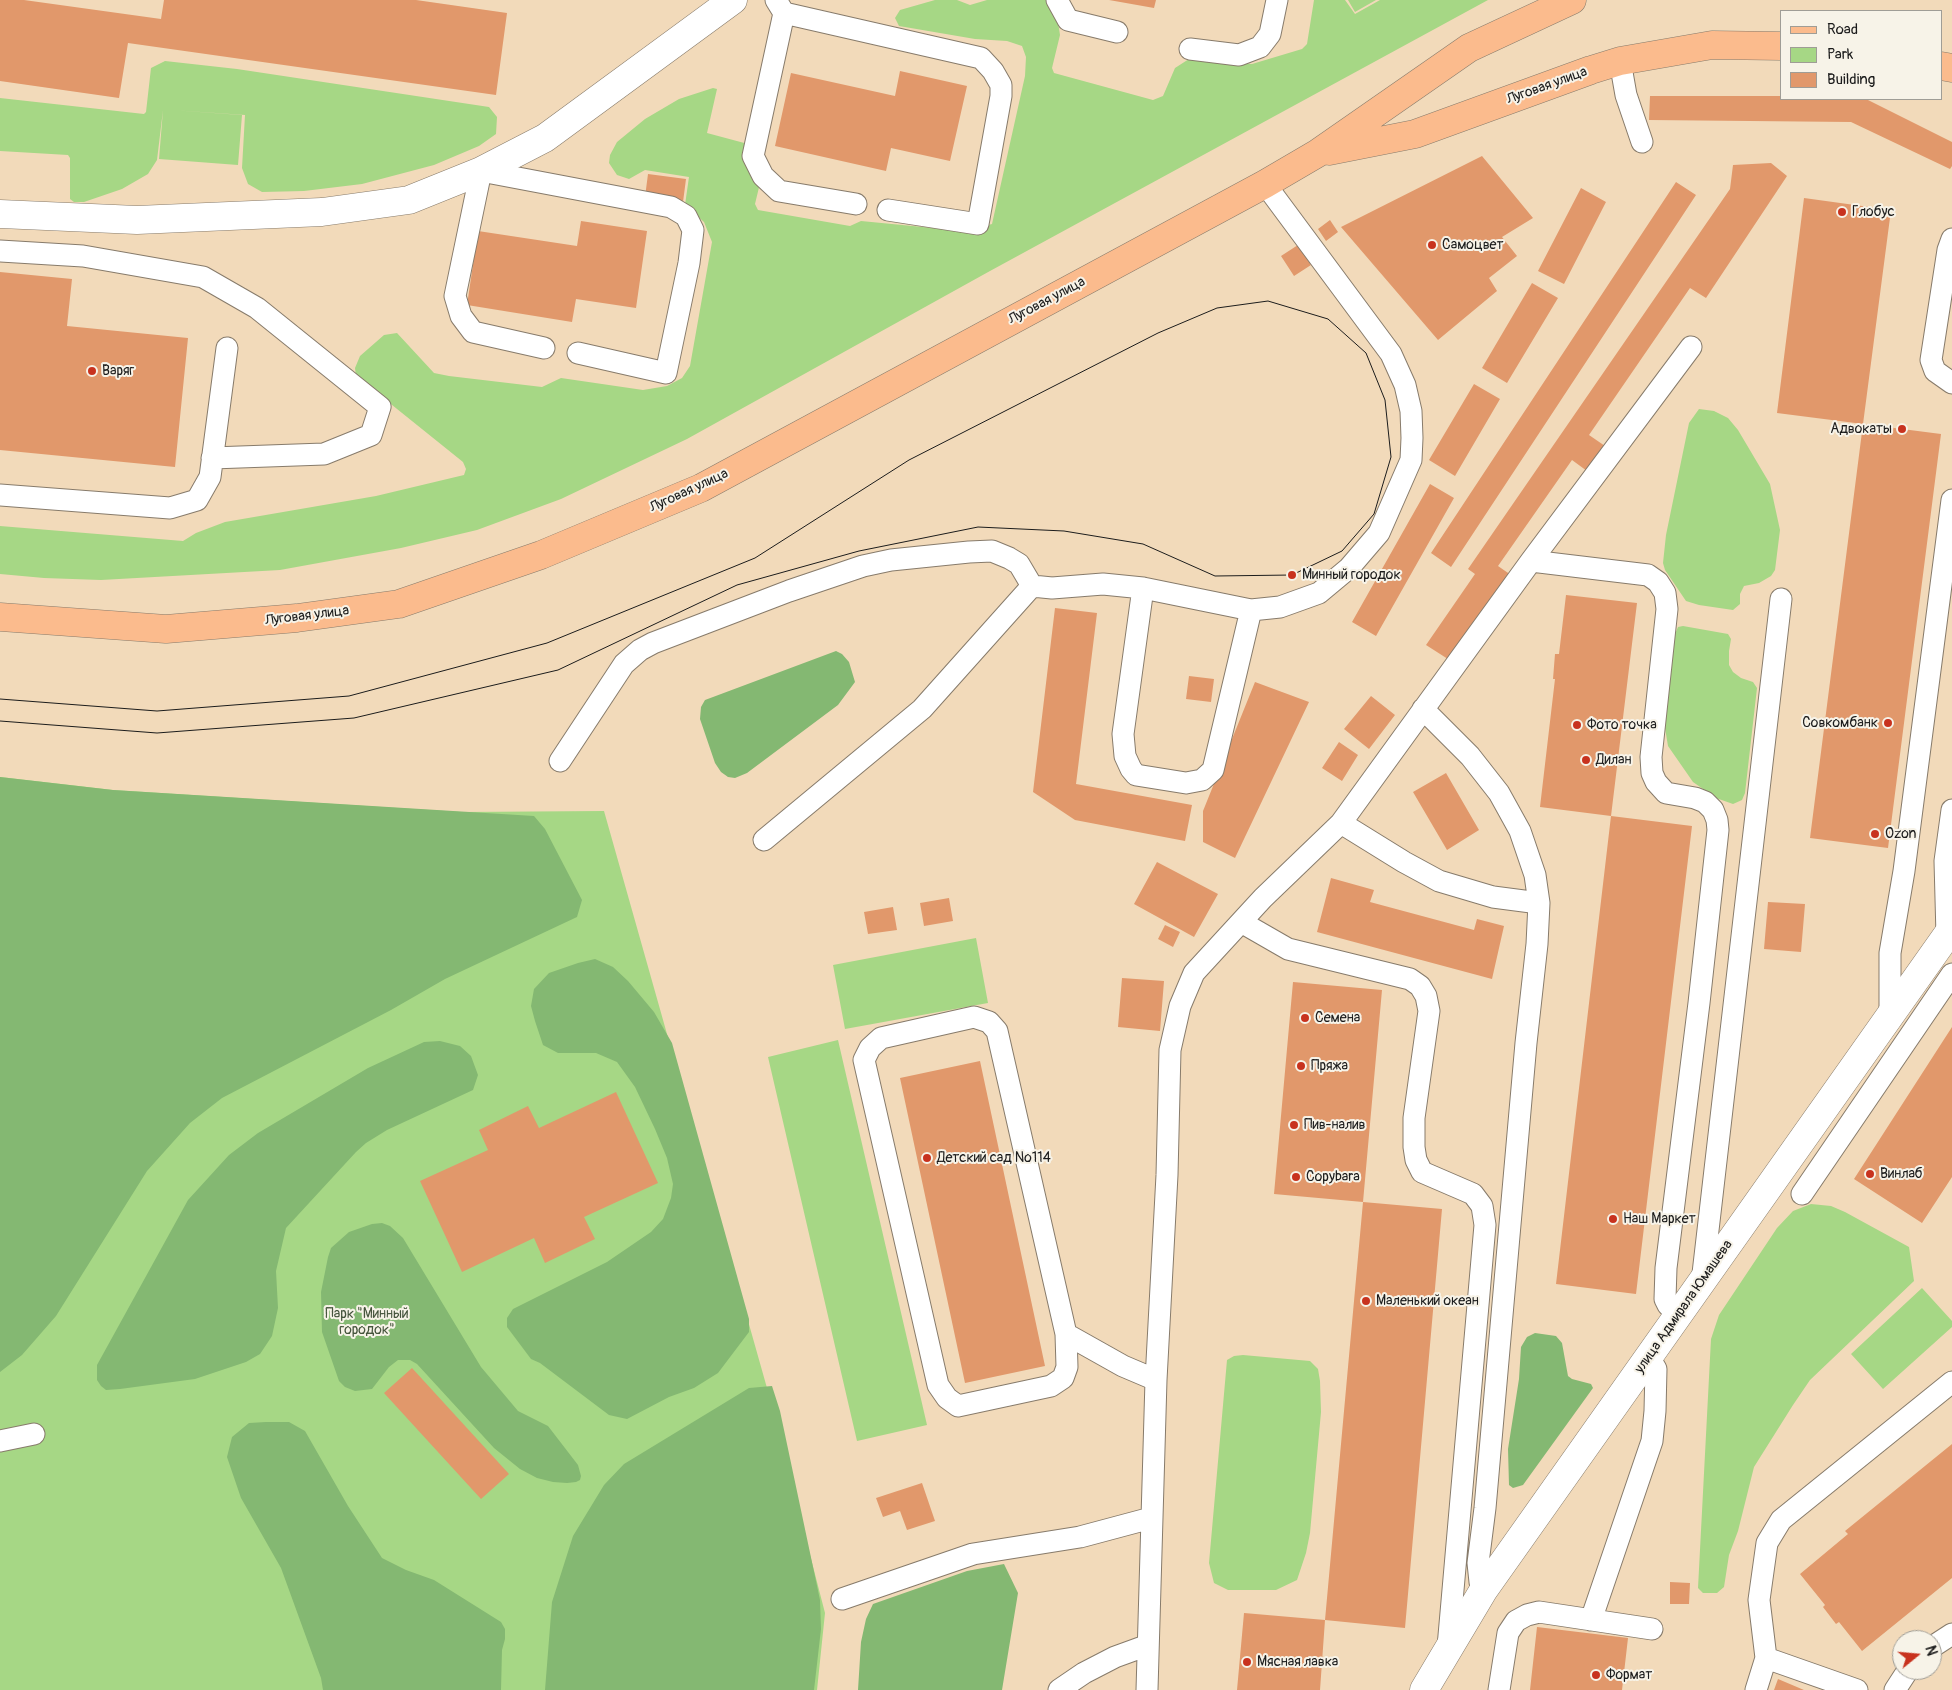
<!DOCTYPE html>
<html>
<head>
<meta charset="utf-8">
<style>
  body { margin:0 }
  #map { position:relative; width:1952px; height:1690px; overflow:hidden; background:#f2daba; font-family:Pangolin,sans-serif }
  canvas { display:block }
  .legend { position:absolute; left:1780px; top:10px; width:162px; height:90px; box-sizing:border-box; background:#f7f3e8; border:1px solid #9f9d96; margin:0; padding:6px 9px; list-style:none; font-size:15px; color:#1c1c1c }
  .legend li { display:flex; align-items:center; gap:10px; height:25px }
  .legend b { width:25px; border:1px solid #9f9d96 }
  .north { position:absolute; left:1892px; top:1630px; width:50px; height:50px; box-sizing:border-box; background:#f7f3e8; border:1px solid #9f9d96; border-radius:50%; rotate:73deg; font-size:14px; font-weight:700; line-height:20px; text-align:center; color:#1c1c1c }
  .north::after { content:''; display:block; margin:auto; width:18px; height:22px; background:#c8321e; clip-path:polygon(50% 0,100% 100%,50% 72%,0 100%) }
</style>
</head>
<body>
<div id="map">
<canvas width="1952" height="1690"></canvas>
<ul class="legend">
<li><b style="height:6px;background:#fbbb8d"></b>Road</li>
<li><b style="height:14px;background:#a6d785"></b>Park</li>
<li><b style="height:14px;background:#e1986b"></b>Building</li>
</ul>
<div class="north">N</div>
</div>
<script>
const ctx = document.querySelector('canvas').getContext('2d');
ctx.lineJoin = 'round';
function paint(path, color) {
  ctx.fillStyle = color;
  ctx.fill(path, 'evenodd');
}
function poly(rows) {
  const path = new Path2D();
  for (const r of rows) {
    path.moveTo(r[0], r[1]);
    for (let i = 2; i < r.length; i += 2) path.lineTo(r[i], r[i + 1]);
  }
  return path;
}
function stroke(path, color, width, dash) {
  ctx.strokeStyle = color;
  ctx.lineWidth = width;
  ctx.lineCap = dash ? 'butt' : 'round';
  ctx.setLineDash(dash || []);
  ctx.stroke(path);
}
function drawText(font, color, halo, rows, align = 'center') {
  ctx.font = font + ' Pangolin,sans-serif';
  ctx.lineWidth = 4;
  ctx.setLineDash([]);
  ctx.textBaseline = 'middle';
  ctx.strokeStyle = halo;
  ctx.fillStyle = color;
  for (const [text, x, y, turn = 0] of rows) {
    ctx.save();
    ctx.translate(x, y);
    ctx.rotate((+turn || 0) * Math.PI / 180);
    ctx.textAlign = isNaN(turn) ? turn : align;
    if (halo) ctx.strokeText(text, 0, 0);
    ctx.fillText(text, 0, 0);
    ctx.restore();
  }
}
paint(poly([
  [935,0,957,0,970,5,987,0,1047,0,1058,22,1060,35,1052,68,1054,73,1153,100,1163,96,1175,68,1189,59,1252,64,1302,49,1307,44,1314,0,1345,0,1355,14,1380,0,1488,0,990,271,687,439,561,499,477,530,401,548,280,570,101,580,44,578,0,574,0,526,183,541,196,533,225,522,376,496,464,475,466,469,463,462,356,376,355,368,360,356,384,335,397,333,434,373,449,376,542,387,561,378,643,390,667,386,682,378,690,366,712,242,704,222,685,205,689,177,645,170,629,179,617,175,609,163,610,155,617,142,645,119,679,99,713,88,717,89,707,133,748,144,761,179,755,204,758,210,850,226,861,221,964,231,992,224,1025,76,1026,57,1022,46,1007,41,975,39,899,26,895,18,900,10],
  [1348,0,1376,0,1355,12],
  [165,61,237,69,489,107,497,117,496,134,479,146,434,165,362,184,304,191,262,192,248,184,242,168,245,115,171,110,242,115,238,165,159,159,163,110,157,160,148,174,122,189,84,202,74,202,70,199,70,158,68,155,0,151,0,98,144,114,146,112,151,68],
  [1699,409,1714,411,1728,418,1738,430,1770,484,1780,530,1775,570,1771,576,1759,583,1744,586,1740,594,1740,604,1733,610,1699,605,1686,601,1665,570,1663,563,1666,535,1689,423],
  [1683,626,1728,634,1731,639,1729,651,1729,665,1733,672,1741,678,1753,682,1757,688,1745,793,1742,800,1733,804,1716,798,1693,782,1668,746,1665,728,1675,634,1678,627],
  [0,777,113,790,461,812,604,811,767,1388,825,1613,817,1690,0,1690],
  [976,938,988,1003,845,1029,833,965],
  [838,1040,927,1425,857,1441,768,1057],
  [1811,1204,1831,1206,1845,1212,1909,1247,1914,1281,1810,1380,1793,1405,1754,1467,1738,1531,1729,1555,1724,1587,1717,1593,1703,1593,1698,1588,1711,1339,1719,1315,1777,1228,1793,1211],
  [1922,1288,1952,1321,1952,1327,1883,1389,1851,1354],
  [1243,1355,1310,1361,1318,1369,1320,1381,1321,1412,1310,1533,1306,1553,1297,1580,1276,1590,1228,1590,1214,1583,1209,1563,1227,1360,1234,1356]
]), '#a6d785');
paint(poly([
  [836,651,842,654,849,662,855,682,838,705,747,773,735,778,728,777,721,772,715,763,700,719,701,707,705,700],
  [0,777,113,790,534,816,545,829,582,900,577,917,445,979,391,1010,222,1098,190,1123,147,1171,56,1316,22,1355,0,1372],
  [595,959,613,967,628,981,654,1012,672,1043,749,1319,749,1332,718,1373,694,1388,669,1397,627,1419,609,1415,540,1363,531,1359,507,1327,507,1318,513,1309,607,1262,651,1232,663,1219,671,1198,673,1184,667,1158,655,1129,635,1087,617,1062,596,1053,558,1053,543,1045,535,1021,531,1006,534,989,549,973,578,963],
  [440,1041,460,1046,471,1056,478,1075,473,1090,387,1130,366,1143,356,1152,286,1228,276,1271,278,1308,272,1336,260,1354,246,1362,195,1379,120,1389,106,1390,101,1386,97,1380,97,1365,188,1200,229,1155,258,1133,368,1068,424,1042],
  [382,1223,390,1226,403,1238,481,1367,518,1411,548,1426,578,1465,581,1476,580,1480,576,1482,567,1483,553,1482,537,1478,520,1469,494,1448,417,1364,410,1360,398,1360,389,1367,372,1389,355,1391,345,1387,339,1381,322,1332,321,1292,328,1257,331,1248,349,1232,372,1224],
  [1535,1333,1556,1336,1562,1343,1568,1376,1572,1379,1591,1384,1593,1388,1523,1485,1513,1488,1509,1485,1508,1449,1519,1379,1521,1347,1527,1337],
  [772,1386,780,1411,820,1600,821,1629,814,1690,545,1690,552,1602,573,1536,604,1485,624,1464,749,1388],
  [266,1422,289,1422,305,1431,348,1506,382,1558,406,1570,434,1580,501,1622,505,1629,505,1639,502,1650,501,1690,323,1690,321,1678,281,1568,241,1498,227,1457,232,1437,249,1423],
  [1004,1564,1018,1593,1002,1690,858,1690,861,1642,866,1619,873,1604,967,1571]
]), '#84b872');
paint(poly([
  [0,0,24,0,161,19,164,0,416,0,507,13,496,95,128,43,119,98,0,81],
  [1109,0,1156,0,1154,8],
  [900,71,967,86,950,161,891,148,886,171,775,146,791,73,895,96],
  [1650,96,1781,96,1781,99,1866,99,1952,142,1952,166,1950,169,1851,122,1649,120],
  [1482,156,1533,218,1502,237,1517,256,1489,278,1497,291,1438,340,1341,227],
  [1771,163,1787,176,1706,298,1690,288,1589,435,1605,446,1587,471,1572,460,1498,566,1511,575,1451,661,1426,645,1475,574,1468,569,1730,189,1733,165],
  [648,174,686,179,683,202,645,197],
  [1676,182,1696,195,1451,567,1431,553],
  [1581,188,1606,202,1564,284,1538,271],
  [1804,198,1891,210,1863,424,1777,413],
  [1330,220,1338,232,1326,241,1318,229],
  [581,221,647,231,636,308,576,299,572,322,467,305,478,231,577,246],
  [1298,245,1311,265,1294,276,1281,256],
  [0,272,72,279,67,326,188,338,175,467,0,450],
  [1532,283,1558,298,1507,383,1482,368],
  [1474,384,1500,399,1455,476,1429,460],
  [1863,424,1941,434,1888,848,1810,838],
  [1430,484,1454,498,1376,636,1352,622],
  [1566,595,1637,603,1611,816,1692,826,1636,1294,1556,1284,1611,816,1540,807,1555,679,1553,679,1555,654,1559,654],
  [1055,608,1097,613,1076,784,1192,805,1185,841,1075,820,1033,792],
  [1189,676,1214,679,1211,702,1186,699],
  [1255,682,1309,702,1235,858,1203,842,1203,811],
  [1371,696,1395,715,1369,749,1344,729],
  [1339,742,1358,755,1342,781,1322,768],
  [1446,773,1479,830,1447,850,1413,792],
  [1157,862,1218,894,1194,937,1134,904],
  [1331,878,1374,890,1370,902,1474,930,1477,919,1504,926,1492,979,1317,932],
  [949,898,953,921,924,926,920,903],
  [1768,902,1805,904,1801,952,1764,949],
  [893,907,897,930,868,934,864,912],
  [1165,925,1180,932,1173,947,1158,939],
  [1122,978,1164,981,1160,1031,1118,1027],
  [1293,982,1382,990,1363,1202,1442,1209,1405,1628,1325,1620,1363,1202,1274,1194],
  [1952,1027,1952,1177,1922,1223,1854,1179],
  [980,1061,1045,1366,965,1383,900,1078],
  [616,1092,658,1183,584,1217,595,1239,545,1263,534,1238,462,1272,420,1181,488,1150,479,1130,528,1106,539,1128],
  [412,1368,509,1474,481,1499,384,1393],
  [1952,1444,1952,1578,1862,1651,1839,1622,1836,1624,1823,1607,1825,1605,1800,1574,1848,1534,1845,1531],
  [922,1483,935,1521,907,1530,900,1511,883,1517,876,1498],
  [1670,1582,1690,1583,1689,1604,1670,1604],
  [1244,1613,1325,1620,1320,1690,1237,1690],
  [1537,1627,1628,1638,1622,1690,1530,1690],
  [1778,1679,1804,1690,1774,1690]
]), '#e1986b');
const service = poly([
  [776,0,784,13,981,58,993,71,1001,85,1001,96,978,224,888,210],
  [1057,0,1068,20,1117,32],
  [784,13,753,156,763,176,779,191,856,204],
  [1190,49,1239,55,1260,47,1270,34,1277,0],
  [1620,61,1626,95,1642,142],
  [1952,239,1948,250,1931,360,1935,371,1952,383],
  [0,251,83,256,203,277,257,308,380,407,371,435,324,454,212,458],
  [544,348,473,332,461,316,455,296,481,171,671,207,686,216,693,230,689,263,666,373,578,353],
  [0,495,170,508,197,500,210,477,227,348],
  [1531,561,1648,575,1658,582,1665,593,1667,609,1651,757,1652,773,1656,782,1666,793,1695,798,1705,802,1713,810,1717,820,1718,830,1699,1003,1666,1268,1665,1299,1668,1305,1678,1316],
  [1143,588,1123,734,1125,756,1131,769,1136,775,1186,783,1202,780,1213,770,1251,610],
  [1423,709,1470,756,1499,793,1520,831,1535,875,1539,903,1537,944,1526,1043,1485,1508,1478,1563,1480,1582,1483,1591],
  [560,761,624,664,640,650,653,643,789,591,863,566,891,560,969,552,992,551,1009,558,1019,564,1032,586],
  [1952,810,1945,861,1947,936,1952,939],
  [1341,823,1404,862,1439,881,1493,897,1539,903],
  [764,840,922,709,1032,586,1052,588,1103,584,1143,588,1251,610,1280,607,1319,593,1349,568,1379,533,1411,460,1412,438,1411,411,1405,385,1391,354,1265,184],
  [1241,922,1288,949,1410,979,1420,986,1426,996,1429,1011,1414,1118,1414,1147,1416,1160,1422,1172,1473,1194,1482,1206,1485,1225,1448,1647],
  [1890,1015,1890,953,1904,871,1952,500],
  [1802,1194,1952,974],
  [1702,1282,1781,599],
  [1066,1334,997,1031,989,1022,974,1017,881,1038,870,1048,864,1060,938,1385,947,1398,958,1406,1051,1386,1063,1378,1067,1367,1066,1334,1123,1366,1156,1380],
  [0,1441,34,1434],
  [842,1599,973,1554,1080,1537,1151,1518],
  [1591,1620,1652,1441,1655,1411,1656,1369,1649,1357],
  [1932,1647,1952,1634],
  [1766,1658,1857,1690],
  [1059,1690,1084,1673,1115,1657,1148,1645],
  [1147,1690,1156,1380,1167,1175,1170,1050,1180,1006,1194,973,1263,898,1341,823,1531,561,1691,347],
  [1499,1690,1508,1633,1516,1621,1527,1615,1539,1612,1652,1629],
  [1756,1690,1766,1658,1759,1600,1767,1543,1781,1520,1952,1382],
  [1895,1690,1908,1670]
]);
const minor = poly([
  [0,214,137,220,322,212,409,200,481,171,545,138,733,0],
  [1424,1690,1483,1591,1952,928]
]);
const primary = poly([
  [1941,66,1952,68],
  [1329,151,1415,134,1591,70,1620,61,1712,45,1781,46],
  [0,617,166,629,297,618,399,604,541,555,701,488,1265,184,1318,153,1469,48,1572,0]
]);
stroke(service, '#877b6b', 23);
stroke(minor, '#877b6b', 29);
stroke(primary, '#877b6b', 29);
stroke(service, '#fff', 21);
stroke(minor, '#fff', 28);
stroke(primary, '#fbbb8d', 28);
stroke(poly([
  [0,699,157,711,349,696,547,643,755,558,909,460,1158,333,1217,308,1268,301,1328,319,1366,353,1385,400,1391,457,1374,514,1342,551,1292,575,1215,576,1143,544,1064,531,978,527,859,551,737,585,558,670,354,718,157,733,0,721]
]), '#1c1c1c', 1);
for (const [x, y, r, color] of [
  [1842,212,5,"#c8321e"],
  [1432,245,5,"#c8321e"],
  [92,371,5,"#c8321e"],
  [1902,429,5,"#c8321e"],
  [1292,575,5,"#c8321e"],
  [1888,723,5,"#c8321e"],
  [1577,725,5,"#c8321e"],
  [1586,760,5,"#c8321e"],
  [1875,834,5,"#c8321e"],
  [1305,1018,5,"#c8321e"],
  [1301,1066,5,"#c8321e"],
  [1294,1125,5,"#c8321e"],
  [927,1158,5,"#c8321e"],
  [1870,1174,5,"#c8321e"],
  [1296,1177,5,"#c8321e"],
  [1613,1219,5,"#c8321e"],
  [1366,1301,5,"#c8321e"],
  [1247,1662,5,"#c8321e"],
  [1596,1675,5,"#c8321e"]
]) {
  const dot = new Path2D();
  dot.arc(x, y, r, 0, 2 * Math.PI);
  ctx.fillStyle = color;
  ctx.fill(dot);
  stroke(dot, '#f7f3e8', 2);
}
drawText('14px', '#1c1c1c', '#f7f3e8', [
  ["Луговая улица",1547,86,-20],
  ["Луговая улица",1047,301,-28],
  ["Луговая улица",689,491,-25],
  ["Луговая улица",307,616,-7],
  ["улица Адмирала Юмашева",1684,1307,-55]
]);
drawText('14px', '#1c1c1c', '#f7f3e8', [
  ["Глобус",1852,212],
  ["Самоцвет",1442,245],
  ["Варяг",102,371],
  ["Адвокаты",1892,429,"right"],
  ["Минный городок",1302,575],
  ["Совкомбанк",1878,723,"right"],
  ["Фото точка",1587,725],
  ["Дилан",1596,760],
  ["Ozon",1885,834],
  ["Семена",1315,1018],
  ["Пряжа",1311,1066],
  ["Пив-налив",1304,1125],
  ["Детский сад №114",937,1158],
  ["Винлаб",1880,1174],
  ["Copybara",1306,1177],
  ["Наш Маркет",1623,1219],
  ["Маленький океан",1376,1301],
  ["Мясная лавка",1257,1662],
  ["Формат",1606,1675]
], 'left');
drawText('14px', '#45543c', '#f7f3e8', [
  ["Парк \"Минный",367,1314],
  ["городок\"",367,1330]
]);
</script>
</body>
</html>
